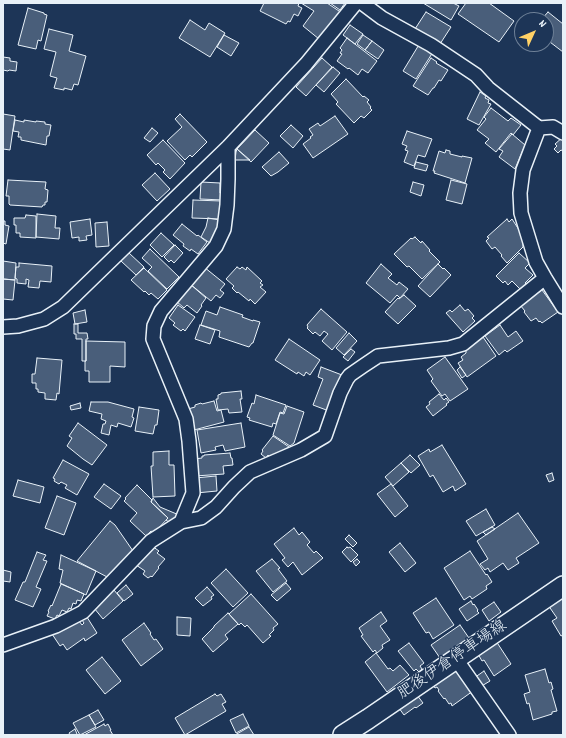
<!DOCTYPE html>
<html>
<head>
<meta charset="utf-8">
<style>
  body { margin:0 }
  #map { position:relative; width:566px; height:738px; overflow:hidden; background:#1d3557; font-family:Dekko,sans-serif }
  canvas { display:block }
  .frame { position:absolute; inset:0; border:4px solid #e8f1f8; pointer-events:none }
  .north { position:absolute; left:514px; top:12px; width:40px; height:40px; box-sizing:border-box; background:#1d3557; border:1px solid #6e8097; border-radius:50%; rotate:46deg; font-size:11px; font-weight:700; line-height:16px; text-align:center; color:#e8f1f8 }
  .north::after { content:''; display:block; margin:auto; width:14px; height:18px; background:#ffd166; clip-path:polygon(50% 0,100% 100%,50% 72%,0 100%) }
</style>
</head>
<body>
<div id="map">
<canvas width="566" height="738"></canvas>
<div class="frame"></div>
<div class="north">N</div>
</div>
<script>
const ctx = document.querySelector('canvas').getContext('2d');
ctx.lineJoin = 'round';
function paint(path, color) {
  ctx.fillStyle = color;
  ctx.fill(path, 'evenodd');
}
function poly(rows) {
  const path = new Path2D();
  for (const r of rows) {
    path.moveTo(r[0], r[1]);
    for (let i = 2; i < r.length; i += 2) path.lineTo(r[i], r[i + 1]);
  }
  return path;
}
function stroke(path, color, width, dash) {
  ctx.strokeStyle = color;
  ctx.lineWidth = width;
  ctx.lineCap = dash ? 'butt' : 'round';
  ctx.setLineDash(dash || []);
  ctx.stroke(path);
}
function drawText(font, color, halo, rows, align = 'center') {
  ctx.font = font + ' Dekko,"Klee One",sans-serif';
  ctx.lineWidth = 3;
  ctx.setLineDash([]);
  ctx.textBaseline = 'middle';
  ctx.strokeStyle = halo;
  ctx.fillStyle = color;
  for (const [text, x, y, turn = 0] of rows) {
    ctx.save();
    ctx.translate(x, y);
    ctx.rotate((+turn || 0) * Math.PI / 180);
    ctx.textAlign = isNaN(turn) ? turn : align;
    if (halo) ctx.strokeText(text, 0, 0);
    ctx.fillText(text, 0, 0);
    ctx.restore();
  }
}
const building = poly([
  [264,3,299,3,298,6,302,8,298,16,294,14,290,22,288,21,286,24,260,11,264,3],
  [301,3,327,3,342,13,319,39,303,26,314,11,301,3],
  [330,3,345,3,340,10,330,3],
  [423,3,453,3,459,6,451,20,423,3],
  [466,3,489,3,514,21,499,42,458,14,466,3],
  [28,8,44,13,44,14,47,15,41,41,38,40,36,49,18,45,28,8],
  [426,12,451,27,440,44,415,29,426,12],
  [548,12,563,24,563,52,546,39,546,20,541,20,548,12],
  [190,20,205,30,209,23,225,33,210,57,179,38,190,20],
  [350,25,363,34,355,44,343,35,350,25],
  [49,29,73,35,69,51,86,56,78,85,74,84,72,90,64,88,64,90,54,88,57,78,50,76,56,52,44,49,49,29],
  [224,35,239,43,231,56,217,47,224,35],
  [363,35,372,41,365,50,357,44,363,35],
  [347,38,377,61,368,73,362,69,358,75,349,68,348,69,337,61,342,54,340,53,342,50,340,48,347,38],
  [372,41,384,50,378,59,365,50,372,41],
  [420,43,433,52,416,79,403,71,420,43],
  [3,57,10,58,10,61,17,62,16,71,9,70,8,71,3,70,3,57],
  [322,58,332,67,306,96,296,87,322,58],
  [431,58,437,62,436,63,448,70,441,81,439,80,434,88,433,88,428,95,413,86,431,58],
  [333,67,340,73,324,92,316,85,333,67],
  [346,79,363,97,364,96,369,100,367,102,371,107,370,108,372,110,364,118,361,116,354,123,336,104,338,102,331,94,346,79],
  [480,92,486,96,485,98,489,100,488,103,491,104,479,125,467,119,480,92],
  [491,108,508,121,511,118,521,125,513,135,511,133,496,152,485,143,489,139,477,130,486,119,484,117,491,108],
  [3,114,15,116,10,150,3,149,3,114],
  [180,114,207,142,192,157,190,155,185,160,167,141,182,127,175,119,180,114],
  [335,116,348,134,313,158,303,144,311,138,310,137,313,135,309,129,318,123,320,126,335,116],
  [15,120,24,122,24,120,36,122,36,121,45,122,45,124,51,125,49,136,47,136,46,145,21,140,21,137,18,137,19,132,13,131,15,120],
  [291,125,303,136,293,148,280,136,291,125],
  [152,128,158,133,150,142,144,138,152,128],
  [255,130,269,143,251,162,237,149,255,130],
  [407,131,432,139,425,157,418,155,414,166,404,162,408,151,405,150,407,146,402,144,407,131],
  [512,134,525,145,515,169,499,157,503,151,499,149,512,134],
  [563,137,563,151,561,150,558,153,554,149,557,146,555,144,563,137],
  [163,140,185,163,170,179,163,172,165,170,158,163,156,165,147,155,163,140],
  [237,149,250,160,235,160,236,152,237,149],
  [446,150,450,151,450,154,462,157,462,156,472,158,465,183,434,173,435,171,433,171,439,151,445,153,446,150],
  [279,152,289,163,278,172,271,176,262,167,279,152],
  [416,162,428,165,426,171,414,168,416,162],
  [155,173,170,189,157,201,142,185,155,173],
  [8,180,46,182,45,189,48,190,47,202,45,202,45,205,43,205,42,207,10,205,9,204,9,196,6,196,8,180],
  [451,180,467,184,462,204,446,200,451,180],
  [201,182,220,183,220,193,223,194,223,200,200,199,201,182],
  [413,182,424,185,421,196,410,192,413,182],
  [193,200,222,201,221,219,192,218,193,200],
  [37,214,56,216,55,228,60,228,59,239,36,237,37,214],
  [26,215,36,216,36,238,20,237,20,233,16,233,16,225,14,225,14,218,25,218,26,215],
  [208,218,220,220,217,230,210,243,201,237,206,227,208,218],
  [90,219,92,235,86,236,87,240,79,241,79,237,72,238,70,222,90,219],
  [507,219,509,222,512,219,523,236,523,247,507,263,501,256,502,255,495,247,492,249,486,241,489,238,487,237,507,219],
  [3,221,5,221,5,225,9,226,6,244,3,243,3,246,3,221],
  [107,222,109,246,96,247,95,223,107,222],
  [182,224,197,236,198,235,207,242,198,254,191,249,190,251,183,246,184,244,173,235,182,224],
  [161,233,174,245,162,257,150,245,161,233],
  [415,237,421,243,422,241,430,250,429,251,440,262,422,279,409,266,407,267,394,254,411,238,412,239,415,237],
  [175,245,183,253,174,263,171,260,169,262,164,257,175,245],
  [150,249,179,277,167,289,148,271,152,267,142,258,150,249],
  [129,253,144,267,136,275,121,261,129,253],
  [519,253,530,263,525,268,533,275,525,283,527,285,521,290,512,281,508,285,505,281,503,283,496,276,519,253],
  [3,261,16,263,15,280,3,279,3,261],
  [19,263,52,266,51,282,40,281,39,288,28,287,29,280,26,279,26,284,17,283,17,279,15,278,16,267,19,267,19,263],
  [381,264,392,274,388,278,397,285,399,282,408,289,400,298,397,295,390,303,366,283,381,264],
  [438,264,443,269,444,268,451,275,430,297,418,286,438,264],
  [204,267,225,284,220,290,224,293,220,298,216,295,211,301,190,284,204,267],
  [237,267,240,269,242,267,246,270,247,267,262,281,260,283,263,285,260,287,266,292,255,304,250,299,249,301,238,292,237,293,232,288,234,286,226,279,237,267],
  [144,268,167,290,158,299,151,293,149,295,145,291,144,292,131,280,144,268],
  [3,279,15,280,13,300,3,299,3,279],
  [190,284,206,298,201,305,202,306,197,313,187,305,184,308,176,301,190,284],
  [542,290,558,312,542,323,540,321,539,322,536,318,531,321,524,312,525,311,520,305,542,290],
  [404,295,416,306,398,324,385,312,398,298,399,299,404,295],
  [178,305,195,317,185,331,183,329,181,331,173,325,175,323,169,318,178,305],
  [460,305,465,311,468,309,474,316,472,318,475,321,463,332,446,313,450,310,452,312,460,305],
  [220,307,243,315,242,317,253,321,253,320,260,322,253,343,252,343,249,347,219,337,220,331,201,325,206,311,217,315,220,307],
  [321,309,347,332,332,350,322,341,328,334,324,331,320,336,315,332,313,334,307,328,308,327,307,325,321,309],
  [85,310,87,322,75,324,73,313,85,310],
  [74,324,78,324,78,333,87,333,88,339,86,339,86,361,82,361,82,339,76,339,76,334,74,334,74,324],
  [200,325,215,330,210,344,195,339,200,325],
  [500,325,508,337,516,331,523,341,507,352,505,350,499,355,485,336,500,325],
  [349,333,357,341,344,355,336,348,349,333],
  [483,337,496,356,467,377,458,363,463,360,461,357,466,353,466,349,483,337],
  [289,339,320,360,310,375,306,372,304,376,298,372,297,374,275,360,289,339],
  [86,341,125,342,125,367,110,366,110,382,89,382,89,371,85,371,85,361,86,361,86,341],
  [351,349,355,352,348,361,343,357,351,349],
  [445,357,468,389,450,401,445,394,442,396,431,381,433,379,427,370,445,357],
  [37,358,62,360,59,394,57,393,56,400,45,399,45,393,38,392,38,389,36,389,36,383,32,383,32,374,35,374,37,358],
  [321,367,342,375,329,411,313,405,323,379,318,377,321,367],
  [460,367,466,375,462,378,457,370,460,367],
  [241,391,242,399,240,399,242,412,229,413,228,409,218,410,216,399,218,399,218,395,221,394,221,393,241,391],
  [439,394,444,400,446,398,449,402,446,404,447,405,433,416,426,407,430,404,429,402,439,394],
  [256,395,286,405,283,413,280,412,276,424,273,423,272,427,249,420,250,418,247,417,252,403,254,404,256,395],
  [214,401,217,411,221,410,224,422,194,430,188,409,195,407,195,405,201,403,202,404,214,401],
  [91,402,108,402,134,409,132,417,134,418,131,427,118,423,117,427,111,425,109,435,101,433,103,424,105,424,106,421,101,419,102,414,89,411,91,402],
  [80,403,81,408,71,410,70,406,80,403],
  [287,406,304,412,294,443,290,446,273,435,280,413,284,414,287,406],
  [139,407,159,410,157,425,155,425,153,434,135,431,139,407],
  [78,423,107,445,92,465,83,459,67,446,72,438,69,436,78,423],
  [241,423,245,447,225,451,223,445,215,447,216,450,201,453,197,430,241,423],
  [273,436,289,447,270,457,268,455,266,458,261,454,263,451,262,450,273,436],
  [442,445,466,484,455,491,453,486,443,492,433,475,430,477,418,456,429,449,430,452,442,445],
  [169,451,169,465,174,465,175,496,153,497,151,466,153,466,153,452,169,451],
  [230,453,231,458,232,458,233,465,223,466,224,474,195,476,194,459,202,458,202,456,204,456,204,455,230,453],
  [410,455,420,465,411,473,401,463,410,455],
  [63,460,89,474,77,495,65,488,67,485,61,482,59,484,54,481,55,479,53,478,63,460],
  [401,463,409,472,393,486,385,477,401,463],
  [552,473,554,480,549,482,546,475,552,473],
  [216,476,217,491,196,493,195,478,216,476],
  [18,480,44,487,40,503,13,496,18,480],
  [104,484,121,496,111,509,94,497,104,484],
  [391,484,408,506,395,517,377,494,391,484],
  [137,485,152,500,151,502,168,518,154,533,151,531,146,536,130,521,137,513,124,501,126,499,125,498,137,485],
  [57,496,76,503,64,535,45,528,57,496],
  [153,498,160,507,179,515,170,523,166,520,168,518,151,502,153,498],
  [486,509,495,525,476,536,466,521,486,509],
  [518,513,539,543,516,558,519,563,508,570,503,563,490,572,488,568,485,570,480,564,488,559,477,541,518,513],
  [110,521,115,525,133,551,109,578,77,561,110,521],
  [492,527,495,529,486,535,483,532,492,527],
  [294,528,299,535,302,532,310,542,307,545,314,553,316,551,323,558,302,575,293,562,288,567,282,560,285,558,274,544,294,528],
  [349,535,357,543,353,547,345,539,349,535],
  [400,543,416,563,405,572,389,552,400,543],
  [152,546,159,551,157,553,165,559,158,567,159,568,152,577,151,576,148,578,143,574,145,571,136,565,152,546],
  [347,547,348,548,350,547,358,555,351,562,342,552,347,547],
  [470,551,486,575,487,574,492,582,486,586,487,589,472,599,470,596,464,600,444,568,470,551],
  [37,552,46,555,43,560,47,561,36,587,41,589,33,607,15,600,23,582,25,582,37,552],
  [61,555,96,571,86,595,60,583,63,570,59,569,61,555],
  [272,559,280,568,278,569,287,581,273,592,256,571,272,559],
  [357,559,360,562,356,566,353,562,357,559],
  [226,569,248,593,233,607,211,583,226,569],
  [3,570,11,572,10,582,3,581,3,570],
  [286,583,291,589,277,601,271,595,286,583],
  [61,584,84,594,81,601,77,600,76,604,73,603,71,609,69,608,67,612,62,610,59,616,57,615,55,619,47,616,49,612,48,611,51,605,52,606,61,584],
  [126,585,133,594,124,601,117,593,126,585],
  [207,587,214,595,211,597,212,599,203,606,195,598,207,587],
  [114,590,123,601,103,619,94,608,114,590],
  [251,594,278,624,273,628,274,630,269,635,271,636,263,643,247,625,245,627,241,623,239,625,229,614,251,594],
  [561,596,563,599,563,635,561,636,552,621,557,618,548,605,561,596],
  [436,598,454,625,433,639,429,632,426,633,413,613,436,598],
  [471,601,473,605,474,604,478,610,477,611,479,613,467,621,459,609,471,601],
  [494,602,501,612,489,621,482,610,494,602],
  [381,612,387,621,380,626,390,640,382,645,383,648,377,653,375,650,373,652,361,636,363,635,359,628,381,612],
  [228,613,238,624,225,635,228,639,213,652,202,639,214,627,214,626,228,613],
  [85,614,97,633,85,641,84,638,67,650,63,644,60,646,52,634,65,626,67,628,79,621,82,625,84,623,80,617,85,614],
  [177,617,191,618,190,636,177,635,177,617],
  [144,623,151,633,150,634,154,640,156,639,163,649,141,666,122,640,144,623],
  [460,625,469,638,440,658,431,645,460,625],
  [496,641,511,664,494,676,484,660,482,661,478,654,496,641],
  [409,643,424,663,420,666,422,669,419,672,416,669,414,671,398,651,409,643],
  [376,653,388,669,390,668,393,671,400,665,409,675,387,692,365,662,376,653],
  [102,657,121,681,105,694,86,670,102,657],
  [454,663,473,691,452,706,451,703,449,704,445,698,444,699,438,691,439,690,437,687,435,688,430,680,454,663],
  [545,669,549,683,551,682,553,689,551,690,557,711,552,712,552,714,533,720,529,703,527,704,524,694,530,692,525,675,545,669],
  [484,671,490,681,480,687,474,678,484,671],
  [414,691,423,703,416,708,415,707,404,715,396,704,414,691],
  [215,694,217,696,221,694,226,702,222,704,226,711,185,735,175,718,215,694],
  [98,710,104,720,95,725,89,715,98,710],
  [243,714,249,726,236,733,230,720,243,714],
  [89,715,96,727,80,735,73,723,89,715],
  [104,724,105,726,108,724,111,730,110,730,113,735,84,735,104,724],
  [249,727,254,735,235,735,249,727],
  [75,729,77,734,75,735,70,735,69,733,75,729]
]);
paint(building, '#495e7a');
stroke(building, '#e8f1f8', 1);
const street = poly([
  [362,3,382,18,431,45,476,75,488,88,539,128,553,127,563,133],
  [539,128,523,170,520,193,521,213,536,262,545,278,563,307],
  [3,327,18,326,44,319,63,307,228,147,306,64,356,3],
  [181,522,193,493,189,441,186,419,153,339,154,326,161,311,216,246,224,229,227,205,228,179,228,147],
  [3,645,56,626,83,612,151,541,181,522,201,518,216,507,234,487,250,472,301,450,325,436,340,393,347,379,350,375,363,366,378,356,449,348,463,344,545,278],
  [456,659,509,735]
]);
const secondary = poly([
  [343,735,368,719,563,586]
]);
stroke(street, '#e8f1f8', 16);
stroke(secondary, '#e8f1f8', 22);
stroke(street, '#1d3557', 13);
stroke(secondary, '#1d3557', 19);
drawText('16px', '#e8f1f8', '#1d3557', [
  ["肥後伊倉停車場線",453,661,-34]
]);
</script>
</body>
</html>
